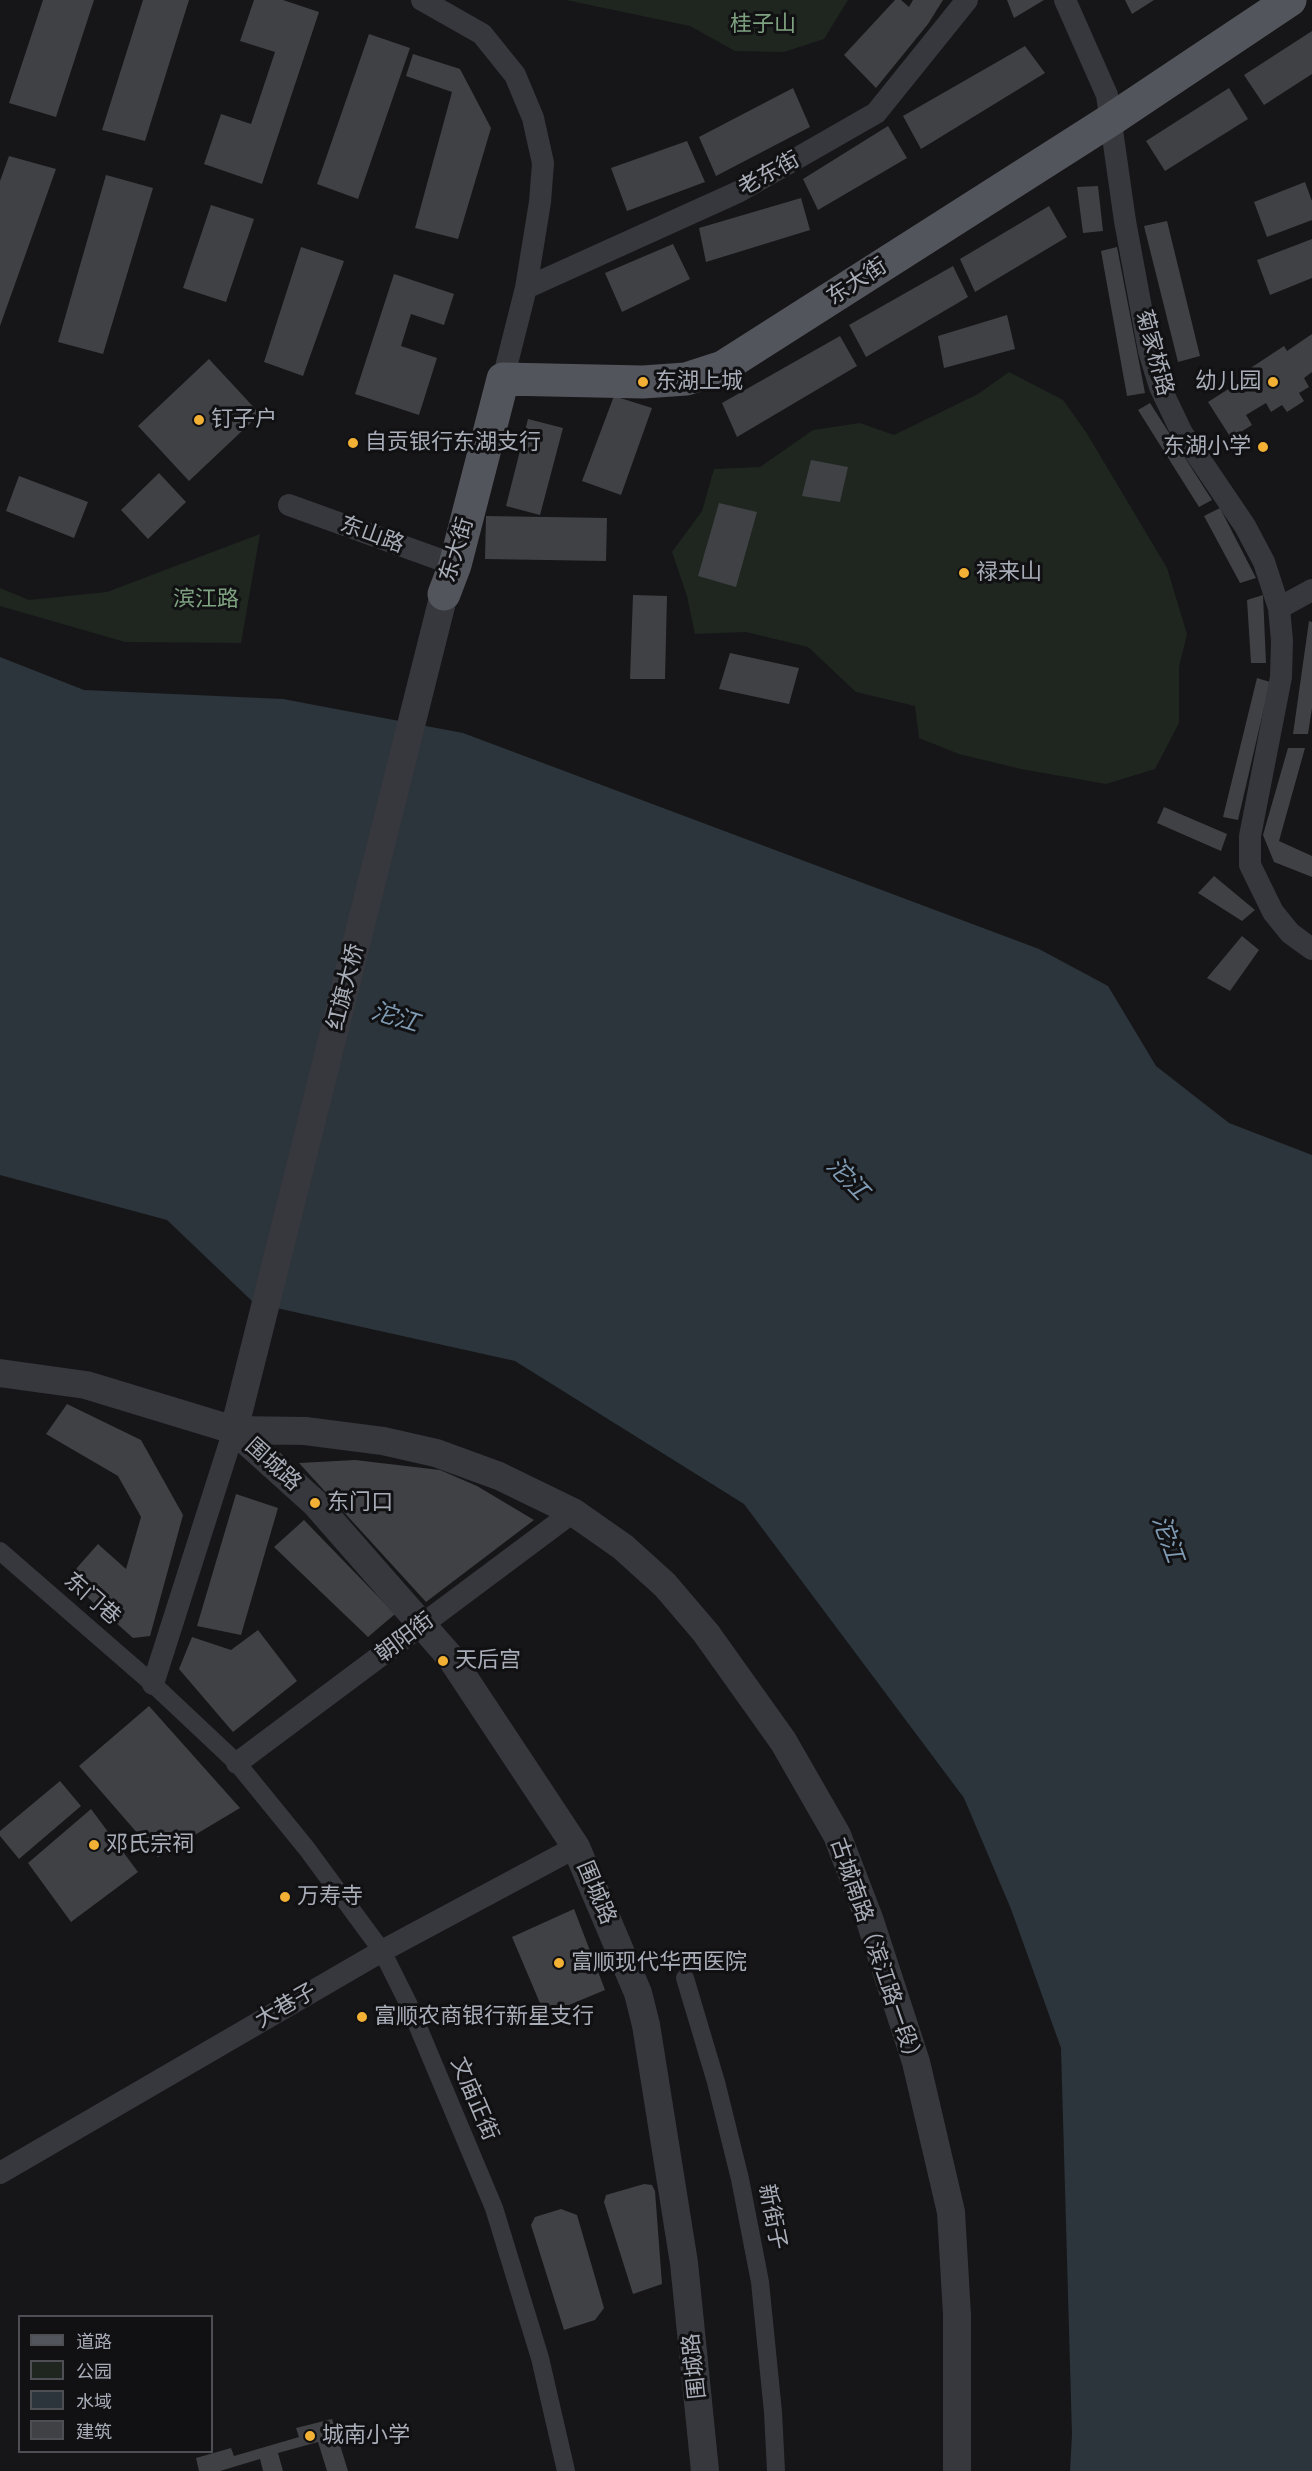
<!DOCTYPE html>
<html>
<head>
<meta charset="utf-8">
<style>
  body { margin:0 }
  #map { position:relative; width:1312px; height:2471px; overflow:hidden; background:#161618; font-family:Karla,"Noto Sans SC",sans-serif }
  canvas { display:block }
  .legend { position:absolute; left:18px; top:2315px; width:195px; height:138px; box-sizing:border-box; background:#111113; border:2px solid #4d4f55; margin:0; padding:8px 10px; list-style:none; font-size:18px; color:#a8adb8 }
  .legend li { display:flex; align-items:center; gap:12px; height:30px }
  .legend b { width:30px; border:2px solid #4d4f55 }
</style>
</head>
<body>
<div id="map">
<canvas width="1312" height="2471"></canvas>
<ul class="legend">
<li><b style="height:8px;background:#53555c"></b>道路</li>
<li><b style="height:16px;background:#1e261f"></b>公园</li>
<li><b style="height:16px;background:#2c353c"></b>水域</li>
<li><b style="height:16px;background:#404145"></b>建筑</li>
</ul>
</div>
<script>
const ctx = document.querySelector('canvas').getContext('2d');
ctx.lineJoin = 'round';
function paint(path, color) {
  ctx.fillStyle = color;
  ctx.fill(path, 'evenodd');
}
function poly(rows) {
  const path = new Path2D();
  for (const r of rows) {
    path.moveTo(r[0], r[1]);
    for (let i = 2; i < r.length; i += 2) path.lineTo(r[i], r[i + 1]);
  }
  return path;
}
function stroke(path, color, width, dash) {
  ctx.strokeStyle = color;
  ctx.lineWidth = width;
  ctx.lineCap = dash ? 'butt' : 'round';
  ctx.setLineDash(dash || []);
  ctx.stroke(path);
}
function drawText(font, color, halo, rows, align = 'center') {
  ctx.font = font + ' Karla,"Noto Sans SC",sans-serif';
  ctx.lineWidth = 6;
  ctx.setLineDash([]);
  ctx.textBaseline = 'middle';
  ctx.strokeStyle = halo;
  ctx.fillStyle = color;
  for (const [text, x, y, turn = 0] of rows) {
    ctx.save();
    ctx.translate(x, y);
    ctx.rotate((+turn || 0) * Math.PI / 180);
    ctx.textAlign = isNaN(turn) ? turn : align;
    if (halo) ctx.strokeText(text, 0, 0);
    ctx.fillText(text, 0, 0);
    ctx.restore();
  }
}
paint(poly([
  [566,0,848,0,824,39,784,52,735,51,690,26],
  [1009,372,1063,400,1086,432,1167,568,1187,634,1179,667,1179,723,1155,769,1106,784,1021,769,959,754,919,738,915,706,856,692,808,647,746,632,695,634,687,596,672,552,702,511,714,469,760,467,813,430,860,423,894,435,978,394],
  [260,534,241,643,125,642,0,606,0,588,29,600,107,592]
]), '#1e261f');
paint(poly([
  [0,657,84,690,283,699,463,733,1039,949,1108,986,1156,1066,1229,1123,1312,1155,1312,2471,1070,2471,1072,2435,1061,2048,1011,1909,964,1798,744,1504,515,1361,254,1303,167,1220,0,1175]
]), '#2c353c');
paint(poly([
  [43,0,94,0,56,117,9,103],
  [143,0,189,0,145,141,102,130],
  [254,0,283,0,319,12,262,184,204,164,221,114,251,124,275,52,240,41],
  [895,0,901,0,909,7,913,0,943,0,928,24,876,88,844,55],
  [1007,0,1044,0,1014,18],
  [1125,0,1154,0,1132,14],
  [1312,31,1312,74,1264,105,1244,75],
  [369,34,410,48,358,199,317,184],
  [1025,46,1045,73,921,149,903,116],
  [413,54,460,69,491,128,458,239,415,228,452,92,406,76],
  [793,88,810,127,716,176,699,137],
  [1229,88,1248,119,1165,171,1146,141],
  [888,126,907,158,818,210,803,179],
  [687,141,705,182,627,211,611,168],
  [9,156,56,169,0,326,0,181],
  [106,175,153,188,103,354,58,342],
  [1305,182,1312,201,1312,220,1267,237,1254,202],
  [1098,186,1103,231,1083,233,1077,187],
  [801,198,810,230,706,262,699,228],
  [211,205,254,219,226,302,183,288],
  [1049,206,1067,237,975,292,960,259],
  [1167,221,1200,356,1178,362,1144,226],
  [1312,239,1312,278,1270,295,1257,260],
  [673,244,690,279,622,312,605,273],
  [301,247,344,261,303,376,264,362],
  [1117,247,1145,393,1127,396,1101,251],
  [953,266,968,297,866,357,849,325],
  [394,274,454,294,444,325,411,314,401,346,437,358,419,415,355,394],
  [1007,315,1015,349,944,368,938,336],
  [1312,334,1312,372,1304,378,1309,387,1299,393,1304,401,1287,412,1282,405,1271,412,1266,403,1246,415,1252,425,1231,438,1208,402,1249,376,1246,371,1284,346,1287,351],
  [840,336,857,366,737,437,722,403],
  [209,359,260,414,189,481,138,426],
  [614,396,652,408,621,495,582,481],
  [1150,403,1212,500,1199,507,1138,410],
  [528,419,563,428,540,515,506,506],
  [811,460,848,467,840,502,802,496],
  [159,473,186,502,148,539,121,510],
  [19,476,88,502,74,538,6,511],
  [719,503,757,512,736,587,698,576],
  [1220,508,1256,578,1240,583,1204,516],
  [486,516,607,518,606,561,485,559],
  [633,595,667,596,665,679,630,679],
  [1263,595,1266,663,1251,663,1247,600],
  [1309,621,1312,622,1312,708,1308,734,1293,734],
  [730,653,799,668,789,704,719,689],
  [1257,678,1270,682,1238,820,1223,817],
  [1288,748,1305,748,1279,841,1312,856,1312,877,1274,862,1263,835],
  [1164,807,1227,834,1221,851,1157,823],
  [1214,876,1255,910,1242,921,1198,893],
  [1242,936,1259,950,1230,991,1207,978],
  [67,1404,141,1440,183,1515,150,1636,133,1638,67,1579,98,1544,126,1569,141,1517,118,1476,46,1434],
  [355,1460,440,1470,477,1486,534,1520,426,1602,299,1463],
  [236,1494,278,1508,241,1635,197,1626],
  [304,1520,395,1614,368,1637,274,1547],
  [258,1630,297,1681,233,1732,179,1669,192,1637,231,1650],
  [149,1706,240,1808,158,1857,79,1766],
  [60,1781,81,1806,19,1859,0,1836,0,1831],
  [91,1809,138,1872,71,1922,28,1863],
  [574,1909,605,1990,545,2015,512,1937],
  [644,2184,652,2185,655,2191,662,2284,633,2294,604,2202,606,2195],
  [561,2209,577,2215,604,2308,595,2320,564,2330,531,2225,535,2217],
  [332,2419,348,2471,327,2471,318,2442,278,2453,283,2471,263,2471,260,2459,220,2471,199,2471,196,2458,231,2448,234,2456,299,2437,296,2428]
]), '#404145');
stroke(poly([
  [0,1551,153,1684,237,1763,307,1849,382,1951,408,2003,494,2208,540,2358,566,2471],
  [685,1978,716,2082,740,2179,760,2282,773,2412,776,2471]
]), '#37383d', 18);
stroke(poly([
  [422,0,482,34,515,75,533,118,543,163,540,202,526,288,503,379],
  [1065,0,1107,95,1125,221,1149,351,1160,387,1182,433,1245,526,1264,562,1279,608,1282,641,1281,677,1250,836,1250,865,1273,912,1290,933,1312,949],
  [526,288,738,192,876,113,967,0],
  [289,505,455,565],
  [1279,608,1312,590],
  [153,1684,234,1430],
  [237,1763,573,1512],
  [0,2173,382,1951,576,1847]
]), '#37383d', 22);
stroke(poly([
  [0,1373,86,1385,234,1430,305,1431,383,1441,436,1453,499,1476,573,1512,623,1547,665,1585,706,1633,783,1741,837,1835,870,1921,916,2062,951,2212,957,2315,957,2471],
  [234,1430,315,1503,451,1658,576,1847,638,1993,646,2025,684,2263,705,2471],
  [234,1430,444,594]
]), '#37383d', 28);
stroke(poly([
  [444,594,455,565,503,379,643,382,686,379,723,367,1112,119,1290,0]
]), '#53555c', 33);
for (const [x, y, r, color] of [
  [643,382,6,"#f2b134"],
  [1273,382,6,"#f2b134"],
  [199,420,6,"#f2b134"],
  [353,443,6,"#f2b134"],
  [1263,447,6,"#f2b134"],
  [964,573,6,"#f2b134"],
  [315,1503,6,"#f2b134"],
  [443,1661,6,"#f2b134"],
  [94,1845,6,"#f2b134"],
  [285,1897,6,"#f2b134"],
  [559,1963,6,"#f2b134"],
  [362,2017,6,"#f2b134"],
  [310,2436,6,"#f2b134"]
]) {
  const dot = new Path2D();
  dot.arc(x, y, r, 0, 2 * Math.PI);
  ctx.fillStyle = color;
  ctx.fill(dot);
  stroke(dot, '#111113', 2);
}
drawText('22px', '#7fa381', '#111113', [
  ["桂子山",763,25],
  ["滨江路",206,600]
]);
drawText('22px', '#a8adb8', '#111113', [
  ["老东街",769,174,-29],
  ["东大街",857,282,-33],
  ["菊家桥路",1154,353,75],
  ["东山路",372,535,20],
  ["东大街",457,550,-73],
  ["红旗大桥",346,987,-76],
  ["围城路",273,1465,42],
  ["东门巷",92,1599,41],
  ["朝阳街",405,1638,-37],
  ["围城路",596,1893,67],
  ["古城南路（滨江路一段）",876,1953,71],
  ["大巷子",286,2006,-30],
  ["文庙正街",474,2099,67],
  ["新街子",772,2217,79],
  ["围城路",695,2366,-96]
]);
drawText('22px', '#a8adb8', '#111113', [
  ["东湖上城",655,382],
  ["幼儿园",1261,382,"right"],
  ["钉子户",211,420],
  ["自贡银行东湖支行",365,443],
  ["东湖小学",1251,447,"right"],
  ["禄来山",976,573],
  ["东门口",327,1503],
  ["天后宫",455,1661],
  ["邓氏宗祠",106,1845],
  ["万寿寺",297,1897],
  ["富顺现代华西医院",571,1963],
  ["富顺农商银行新星支行",374,2017],
  ["城南小学",322,2436]
], 'left');
drawText('italic 24px', '#7f9bb3', '#111113', [
  ["沱江",395,1018,17],
  ["沱江",847,1179,46],
  ["沱江",1167,1539,70]
]);
</script>
</body>
</html>
